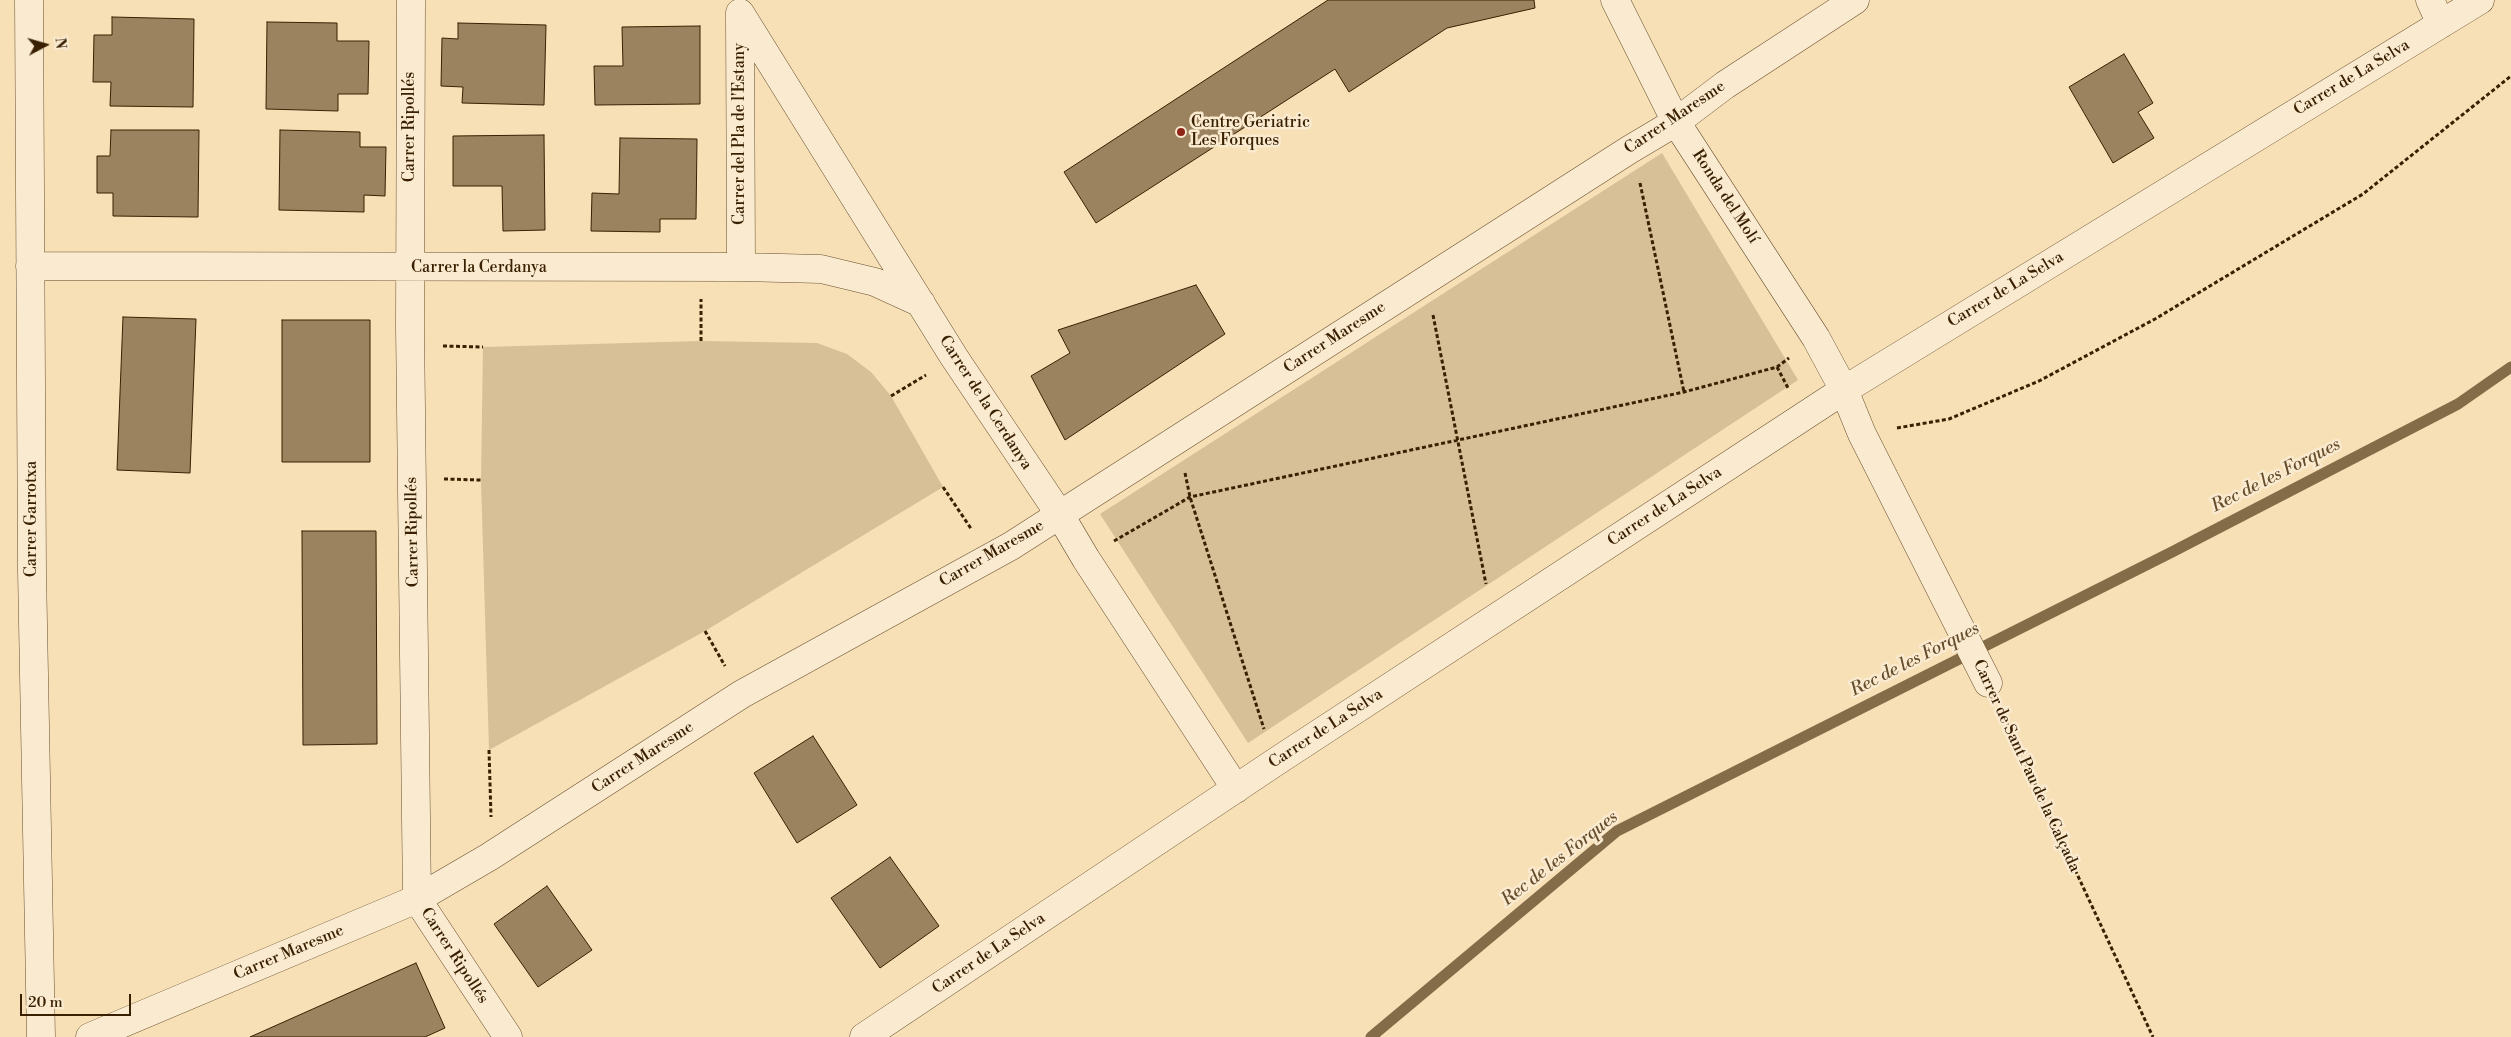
<!DOCTYPE html>
<html>
<head>
<meta charset="utf-8">
<style>
  body { margin:0 }
  #map { position:relative; width:2511px; height:1037px; overflow:hidden; background:#f7dfb6; font-family:"Libre Bodoni",serif }
  canvas { display:block }
  .north { position:absolute; left:20px; top:20px; width:50px; height:50px; -webkit-text-stroke:4px #faead0; paint-order:stroke; rotate:84deg; font-size:14px; font-weight:700; line-height:20px; text-align:center; color:#392001 }
  .north::after { content:''; display:block; margin:auto; width:18px; height:22px; background:#392001; clip-path:polygon(50% 0,100% 100%,50% 72%,0 100%) }
  .scale { position:absolute; left:20px; top:994px; width:111px; height:22px; box-sizing:border-box; border:2px solid #392001; border-top:0; padding-left:6px; font-size:15px; line-height:18px; white-space:nowrap; color:#392001; -webkit-text-stroke:4px #faead0; paint-order:stroke }
</style>
</head>
<body>
<div id="map">
<canvas width="2511" height="1037"></canvas>
<div class="north">N</div>
<div class="scale">20 m</div>
</div>
<script>
const ctx = document.querySelector('canvas').getContext('2d');
ctx.lineJoin = 'round';
function paint(path, color) {
  ctx.fillStyle = color;
  ctx.fill(path, 'evenodd');
}
function poly(rows) {
  const path = new Path2D();
  for (const r of rows) {
    path.moveTo(r[0], r[1]);
    for (let i = 2; i < r.length; i += 2) path.lineTo(r[i], r[i + 1]);
  }
  return path;
}
function stroke(path, color, width, dash) {
  ctx.strokeStyle = color;
  ctx.lineWidth = width;
  ctx.lineCap = dash ? 'butt' : 'round';
  ctx.setLineDash(dash || []);
  ctx.stroke(path);
}
function drawText(font, color, halo, rows, align = 'center') {
  ctx.font = font + ' "Libre Bodoni",serif';
  ctx.lineWidth = 5;
  ctx.setLineDash([]);
  ctx.textBaseline = 'middle';
  ctx.strokeStyle = halo;
  ctx.fillStyle = color;
  for (const [text, x, y, turn = 0] of rows) {
    ctx.save();
    ctx.translate(x, y);
    ctx.rotate((+turn || 0) * Math.PI / 180);
    ctx.textAlign = isNaN(turn) ? turn : align;
    if (halo) ctx.strokeText(text, 0, 0);
    ctx.fillText(text, 0, 0);
    ctx.restore();
  }
}
paint(poly([
  [1662,153,1798,380,1248,743,1100,514],
  [701,341,817,343,847,354,871,372,891,396,943,487,705,631,489,750,481,480,483,347]
]), '#d7bf97');
stroke(poly([
  [1371,1037,1617,831,2172,552,2458,404,2511,367]
]), '#846c48', 11);
const building = poly([
  [1328,0,1534,0,1535,8,1447,28,1349,92,1335,69,1096,223,1064,172,1328,0],
  [112,17,194,19,193,107,110,106,111,82,93,82,94,35,112,35,112,17],
  [267,22,337,23,337,41,369,41,368,94,338,94,338,111,266,109,267,22],
  [458,23,546,25,544,105,462,103,463,87,441,86,442,38,458,39,458,23],
  [700,26,700,104,595,105,594,66,623,66,622,27,700,26],
  [2124,54,2153,103,2138,112,2154,138,2113,163,2069,87,2124,54],
  [111,130,199,130,198,217,113,216,113,193,97,193,97,156,110,156,111,130],
  [280,130,360,132,360,147,386,147,385,196,364,195,364,212,279,210,280,130],
  [544,135,545,230,503,231,502,186,453,186,453,136,544,135],
  [620,138,697,139,696,219,660,219,660,232,591,231,592,193,619,194,620,138],
  [1196,285,1225,334,1065,440,1031,376,1070,353,1058,330,1196,285],
  [123,317,196,319,190,473,117,470,123,317],
  [282,320,370,320,370,462,282,462,282,320],
  [302,531,376,531,377,744,303,745,302,531],
  [813,736,857,805,797,843,754,773,813,736],
  [890,857,939,926,880,968,831,898,890,857],
  [547,886,592,950,538,987,494,924,547,886],
  [416,963,445,1028,425,1037,250,1037,416,963]
]);
paint(building, '#9c835f');
stroke(building, '#392001', 1);
const minor = poly([
  [29,0,32,571,41,1037],
  [411,0,410,327,417,899,508,1037],
  [1615,0,1676,122,1816,338,1844,390,1862,434,1988,683],
  [2430,0,2441,24],
  [740,13,954,357,1060,515,1086,559,1236,789],
  [740,14,741,267],
  [30,266,741,267,821,269,875,282,921,303],
  [90,1037,417,899,489,857,742,694,1011,546,1629,150,1676,122,1725,85,1855,0],
  [864,1037,1280,759,1844,390,2480,0]
]);
stroke(minor, '#68502e', 29);
stroke(poly([
  [1640,183,1684,392],
  [1433,315,1486,584],
  [701,341,701,299],
  [443,346,483,347],
  [1777,367,1788,388],
  [891,396,926,375],
  [1897,428,1949,419,2039,381,2155,319,2363,194,2511,76],
  [1185,473,1190,497,1264,729],
  [444,479,481,480],
  [943,487,972,530],
  [1114,541,1190,497,1684,392,1777,367,1789,358],
  [705,631,725,666],
  [2001,711,2153,1037],
  [489,750,491,817]
]), '#392001', 3, [4, 2.5]);
stroke(minor, '#faead0', 28);
for (const [x, y, r, color] of [
  [1181,132,5,"#8f2418"]
]) {
  const dot = new Path2D();
  dot.arc(x, y, r, 0, 2 * Math.PI);
  ctx.fillStyle = color;
  ctx.fill(dot);
  stroke(dot, '#faead0', 2);
}
drawText('16px', '#392001', '#faead0', [
  ["Carrer de La Selva",2352,78,-31],
  ["Carrer Maresme",1675,118,-34],
  ["Carrer Ripollés",410,127,-90],
  ["Carrer del Pla de l'Estany",740,134,-90],
  ["Ronda del Molí",1725,197,57],
  ["Carrer la Cerdanya",479,268],
  ["Carrer de La Selva",2006,290,-31],
  ["Carrer Maresme",1335,338,-33],
  ["Carrer de la Cerdanya",985,403,57],
  ["Carrer de La Selva",1665,507,-33],
  ["Carrer Garrotxa",32,519,-90],
  ["Carrer Ripollés",413,532,-91],
  ["Carrer Maresme",992,554,-30],
  ["Carrer de La Selva",1326,729,-33],
  ["Carrer Maresme",643,758,-33],
  ["Carrer de Sant Pau de la Calçada",2026,766,65],
  ["Carrer Maresme",289,953,-23],
  ["Carrer de La Selva",989,954,-34],
  ["Carrer Ripollés",454,956,57]
]);
drawText('16px', '#392001', '#faead0', [
  ["Centre Geriatric",1191,123],
  ["Les Forques",1191,141]
], 'left');
drawText('italic 18px', '#654c2b', '#faead0', [
  ["Rec de les Forques",2276,476,-27],
  ["Rec de les Forques",1915,660,-27],
  ["Rec de les Forques",1560,859,-38]
]);
</script>
</body>
</html>
